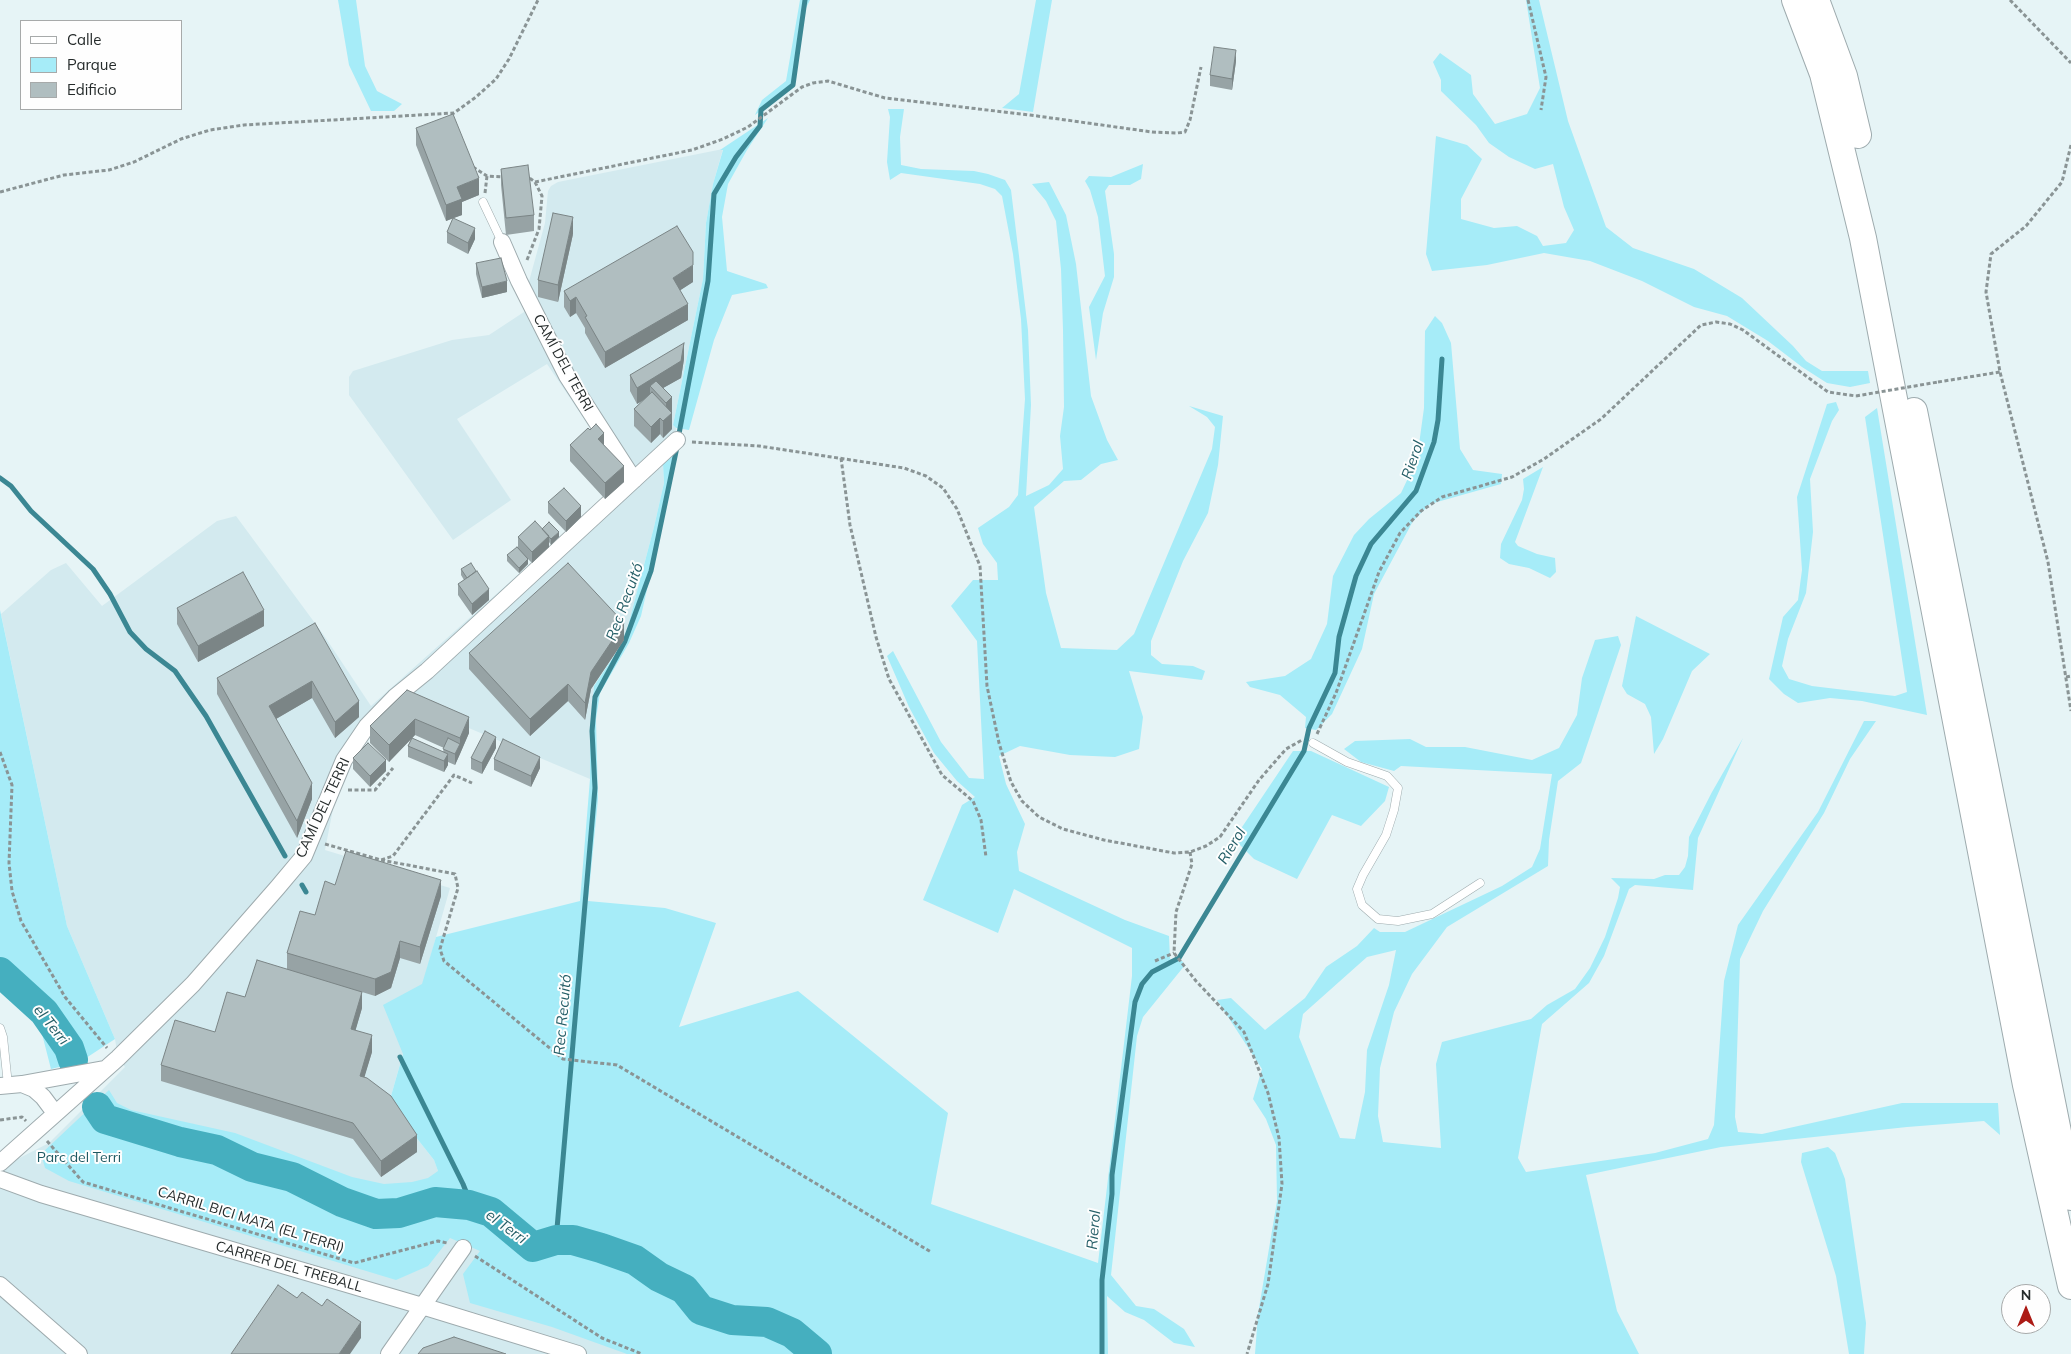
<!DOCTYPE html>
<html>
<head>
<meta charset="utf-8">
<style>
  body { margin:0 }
  #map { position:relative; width:2071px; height:1354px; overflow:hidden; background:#e6f4f6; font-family:Mulish,sans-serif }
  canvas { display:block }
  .legend { position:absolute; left:20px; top:20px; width:162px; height:90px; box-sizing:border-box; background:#fefefe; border:1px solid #a7aaaa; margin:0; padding:6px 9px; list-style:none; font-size:15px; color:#252b2b }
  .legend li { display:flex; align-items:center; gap:10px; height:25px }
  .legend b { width:25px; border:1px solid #a7aaaa }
  .north { position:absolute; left:2001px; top:1284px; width:50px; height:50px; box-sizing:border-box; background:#fefefe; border:1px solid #a7aaaa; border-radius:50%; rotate:0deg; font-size:14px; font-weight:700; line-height:20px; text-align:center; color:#252b2b }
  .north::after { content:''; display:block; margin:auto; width:18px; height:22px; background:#ac1b15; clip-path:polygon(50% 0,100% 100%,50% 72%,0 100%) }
</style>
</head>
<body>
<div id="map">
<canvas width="2071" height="1354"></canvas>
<ul class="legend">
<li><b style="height:6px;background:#fff"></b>Calle</li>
<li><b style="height:14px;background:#a6ecf8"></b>Parque</li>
<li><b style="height:14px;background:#b0bec0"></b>Edificio</li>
</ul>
<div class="north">N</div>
</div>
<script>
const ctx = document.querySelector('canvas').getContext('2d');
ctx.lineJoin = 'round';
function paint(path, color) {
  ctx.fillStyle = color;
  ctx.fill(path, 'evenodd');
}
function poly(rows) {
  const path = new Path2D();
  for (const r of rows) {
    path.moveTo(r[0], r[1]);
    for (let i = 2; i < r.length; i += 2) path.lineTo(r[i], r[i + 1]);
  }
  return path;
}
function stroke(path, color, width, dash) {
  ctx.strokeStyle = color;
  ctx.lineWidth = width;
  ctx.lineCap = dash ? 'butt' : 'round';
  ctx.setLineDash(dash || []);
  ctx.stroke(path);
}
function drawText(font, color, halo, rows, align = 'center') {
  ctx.font = font + ' Mulish,sans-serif';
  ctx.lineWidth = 4;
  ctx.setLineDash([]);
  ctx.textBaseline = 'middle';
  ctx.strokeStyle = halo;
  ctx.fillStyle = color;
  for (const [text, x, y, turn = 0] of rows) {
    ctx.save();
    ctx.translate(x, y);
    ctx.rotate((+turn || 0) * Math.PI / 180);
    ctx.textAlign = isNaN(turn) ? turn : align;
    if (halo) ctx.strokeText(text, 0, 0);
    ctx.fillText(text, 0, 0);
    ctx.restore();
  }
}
paint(poly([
  [723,149,713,184,706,223,703,279,673,425,676,428,677,440,671,455,663,464,664,483,654,527,624,641,594,686,590,730,590,779,395,697,332,788,333,809,325,850,450,888,389,1103,434,1160,465,1243,756,1354,0,1354,0,1168,49,1143,125,1067,118,1058,115,1039,67,926,1,614,51,570,66,563,102,606,217,521,236,516,323,634,371,706,625,479,547,364,457,419,511,500,453,540,349,395,349,377,353,371,452,340,489,335,524,312,525,296,545,223,548,191,551,186,558,182]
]), '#d3eaef');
paint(poly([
  [338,0,356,0,365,66,377,91,402,104,394,111,371,111,349,65],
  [800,0,810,0,806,8,794,87,755,115,762,100,786,81],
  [1036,0,1052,0,1033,112,1002,108,1019,94],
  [1526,0,1539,0,1568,121,1606,227,1633,248,1694,269,1742,298,1793,346,1806,361,1822,371,1868,371,1870,383,1850,387,1827,383,1802,367,1768,341,1727,316,1694,307,1642,281,1590,261,1544,253,1487,265,1432,271,1426,254,1436,136,1467,145,1482,159,1461,199,1461,219,1494,228,1517,226,1537,236,1543,246,1566,243,1574,230,1564,207,1553,164,1535,169,1509,157,1489,143,1476,125,1441,91,1441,80,1433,62,1440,53,1471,75,1473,94,1495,124,1527,114,1540,88],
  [888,109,904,109,900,137,901,165,921,169,974,171,988,174,1005,180,1011,190,1028,330,1031,405,1026,496,1049,485,1063,469,1060,436,1064,407,1063,330,1061,269,1056,221,1046,201,1032,184,1049,182,1066,215,1076,264,1091,396,1107,440,1118,460,1101,464,1081,480,1064,481,1034,507,1046,593,1061,648,1117,650,1134,634,1212,449,1215,427,1207,417,1189,406,1223,416,1218,465,1208,513,1183,561,1151,641,1151,655,1162,664,1193,666,1205,671,1202,680,1129,671,1143,717,1139,749,1115,757,1070,755,1020,746,999,756,1006,784,1025,824,1017,852,1019,871,1125,920,1169,936,1170,959,1182,961,1185,965,1143,1017,1137,1036,1111,1275,1136,1306,1154,1309,1184,1329,1195,1347,1174,1343,1144,1320,1125,1312,1107,1296,1108,1354,627,1354,552,1327,470,1303,463,1274,480,1251,450,1238,428,1266,396,1280,69,1181,45,1168,41,1154,109,1090,117,1103,131,1110,235,1133,352,1177,384,1184,412,1182,428,1178,438,1171,434,1160,389,1103,403,1054,383,1005,422,984,436,937,580,901,590,779,590,730,594,686,624,641,654,527,664,483,663,464,671,455,678,452,641,616,629,643,600,693,596,719,598,799,588,901,665,908,716,923,679,1027,798,991,948,1113,931,1204,1098,1263,1132,976,1132,948,1014,889,998,933,923,900,962,805,975,797,957,781,934,753,909,707,887,656,893,651,941,742,969,778,984,779,977,641,951,606,973,580,998,580,997,563,983,544,978,528,1009,507,1018,495,1025,399,1021,319,1013,254,1002,196,995,189,980,184,901,173,890,180,887,162,890,117],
  [768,118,747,150,728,184,722,217,727,271,766,284,768,288,732,295,714,340,689,430,676,428,673,425,703,279,706,223,713,184,723,150,720,150],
  [1143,164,1141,179,1130,185,1109,185,1105,191,1114,254,1114,277,1103,313,1096,360,1089,307,1105,276,1098,217,1090,190,1085,181,1089,176,1111,177],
  [1435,316,1442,323,1451,343,1460,449,1473,470,1502,474,1501,484,1430,504,1413,521,1374,594,1362,649,1332,714,1316,730,1305,728,1306,717,1280,695,1250,687,1246,682,1285,676,1311,659,1327,624,1333,576,1354,535,1369,519,1401,493,1417,459,1424,408,1425,331],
  [1836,402,1839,410,1832,421,1810,479,1813,532,1806,593,1788,639,1782,666,1789,679,1812,686,1895,696,1907,692,1865,417,1877,408,1927,715,1862,701,1830,698,1798,703,1784,694,1769,679,1783,617,1798,600,1802,570,1797,497,1827,404],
  [1543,467,1515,542,1518,546,1537,554,1555,558,1556,572,1550,578,1529,568,1509,564,1500,558,1501,544,1522,500,1524,489,1523,479],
  [0,610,67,926,115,1039,80,1062,51,1069,41,1030,0,983],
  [1636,616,1710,654,1692,671,1663,739,1654,754,1651,717,1645,704,1627,694,1622,686],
  [1618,636,1621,645,1581,763,1558,781,1549,840,1548,866,1447,927,1412,974,1394,1012,1380,1068,1378,1116,1383,1142,1441,1148,1436,1064,1442,1042,1531,1019,1547,1005,1575,989,1590,968,1605,937,1618,898,1620,887,1611,878,1654,879,1665,875,1679,875,1685,867,1688,856,1689,837,1712,792,1743,738,1698,838,1693,890,1635,885,1629,889,1604,956,1589,983,1542,1024,1518,1158,1526,1172,1655,1153,1708,1139,1714,1125,1724,981,1738,925,1818,812,1864,721,1876,721,1850,759,1824,813,1763,911,1740,959,1735,1117,1738,1132,1762,1134,1902,1103,1998,1103,2000,1135,1984,1121,1907,1127,1721,1147,1586,1175,1617,1311,1639,1354,1255,1354,1258,1314,1277,1201,1276,1145,1266,1119,1253,1099,1262,1069,1217,1000,1231,998,1265,1030,1305,998,1326,967,1357,946,1374,928,1380,932,1405,932,1502,886,1532,867,1540,849,1552,774,1401,766,1394,771,1361,762,1344,749,1355,741,1410,739,1426,747,1465,747,1532,760,1559,748,1577,715,1582,678,1595,640],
  [1396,950,1389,985,1367,1050,1365,1092,1355,1139,1340,1138,1299,1037,1303,1014,1367,957],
  [1293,751,1311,751,1389,787,1385,801,1361,826,1332,815,1297,879,1254,859,1234,839],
  [1828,1147,1835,1153,1845,1179,1866,1323,1864,1354,1849,1354,1836,1276,1801,1162,1802,1153]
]), '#a6ecf8');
stroke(poly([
  [678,439,708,281,714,194,736,157,760,126,761,110,793,85,805,0],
  [0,478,11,486,31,511,93,569,110,594,130,632,146,649,175,671,206,716,285,856],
  [302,885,306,892],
  [400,1057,463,1184,469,1199,469,1205],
  [556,1240,595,788,592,731,595,697,625,641,651,571,677,447],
  [1102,1354,1102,1280,1112,1194,1112,1175,1135,1002,1142,984,1152,972,1179,958,1304,751,1309,728,1335,673,1339,637,1356,576,1371,544,1416,491,1434,442,1438,420,1442,359]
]), '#3b8793', 5);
stroke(poly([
  [0,972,44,1012,69,1048,73,1060],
  [97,1107,105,1119,180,1142,217,1150,252,1167,292,1177,342,1202,376,1214,399,1213,435,1202,469,1205,491,1212,533,1247,556,1240,573,1240,601,1248,635,1260,659,1277,684,1289,701,1310,732,1320,767,1322,792,1333,817,1354]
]), '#45afbf', 30);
const service = poly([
  [483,202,502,242],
  [1313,743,1347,762,1387,776,1398,788,1394,810,1386,835,1363,875,1357,889,1362,905,1378,919,1398,921,1432,914,1480,883],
  [0,1028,3,1037,8,1085]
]);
const minor = poly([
  [502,242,519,281,567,376,634,480],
  [22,1084,34,1089,43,1097,55,1113],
  [0,1086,22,1084,104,1069],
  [0,1163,118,1058,193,984,278,887,304,856,344,760,367,726,395,697,427,671,677,440],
  [0,1179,41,1194,422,1306,578,1354],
  [0,1285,79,1354],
  [389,1354,463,1248]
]);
const trunk = poly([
  [1795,0,1823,74,1863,238,2026,1085,2071,1286],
  [1816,0,1844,76,1858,135],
  [1914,411,2071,1197]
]);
stroke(service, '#9eabae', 9);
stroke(minor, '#9eabae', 18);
stroke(trunk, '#9eabae', 28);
stroke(poly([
  [1528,0,1546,77,1541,110],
  [2010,0,2071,63],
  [2071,145,2062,182,2026,226,1991,254,1986,292,2000,372,2048,562,2071,711],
  [473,167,487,176,504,177],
  [535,182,692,150,723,139,748,127,802,87,813,83,828,81,885,98,1030,115,1152,132,1177,133,1185,132,1190,120,1201,67],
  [0,192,64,175,109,170,134,162,181,139,210,130,244,125,454,113,476,97,496,79,509,59,538,0],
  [485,193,487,176],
  [527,260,539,229,542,196,535,182,528,177],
  [1938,382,2000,372],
  [692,442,759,446,904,468,926,476,943,488,957,509,980,566,987,686,999,743,1011,782,1022,801,1039,817,1063,829,1104,840,1174,853,1190,852,1206,846,1220,837,1259,780,1286,749,1302,740],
  [841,458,850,525,876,637,889,679,942,775,973,801,981,820,986,857],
  [2066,677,2071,676],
  [1317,734,1336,693,1379,572,1400,533,1421,511,1442,497,1512,477,1544,459,1601,419,1701,325,1716,322,1730,324,1743,330,1828,392,1856,396],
  [0,752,12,785,9,863,12,891,21,921,65,997,107,1048],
  [348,790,375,790,393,768],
  [325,844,381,860,393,856,454,775,472,783],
  [1190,852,1192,864,1176,912,1174,953,1196,981,1244,1032,1268,1093,1279,1138,1282,1184,1268,1284,1247,1354],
  [381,860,455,874,458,888,440,949,444,961,563,1059,617,1065,931,1252],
  [1155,961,1174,953],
  [0,1120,22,1117,26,1121],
  [47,1141,83,1182,354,1263,438,1241,447,1243],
  [475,1256,602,1338,642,1354]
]), '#8a9495', 3, [4, 2.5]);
stroke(service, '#fff', 8);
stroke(minor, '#fff', 16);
stroke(trunk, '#fff', 26);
stroke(poly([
  [1856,396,1938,382]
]), '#8a9495', 3, [4, 2.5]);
paint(poly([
  [1236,61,1232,90,1210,86,1210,75],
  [416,128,479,195,462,202,462,215,453,218,475,239,468,254,447,243,447,232,453,218,446,221,416,145],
  [501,169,534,215,534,231,506,235,501,185],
  [573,234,558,302,538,297,538,280],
  [476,263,507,292,482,298,476,274],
  [693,282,680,290,688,320,605,368,585,333,585,328,576,313,570,317,564,307,564,291],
  [684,359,681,378,663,388,672,397,672,429,663,438,660,434,651,443,634,426,634,409,644,400,637,404,630,391,630,375],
  [570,445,604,445,624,482,605,499,570,461],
  [548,502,581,517,566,532,548,513],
  [542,529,559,537,551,545,549,542,549,547,532,563,528,559,528,564,519,573,507,561,507,555,518,547,518,537],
  [461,569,489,600,472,615,458,595,458,584,464,580,461,575],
  [177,608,264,626,198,662,177,624],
  [315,623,359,717,335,738,312,698,276,719,312,799,297,838,217,694,217,678],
  [624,640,591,689,585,720,568,701,530,736,469,669,469,653],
  [407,690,469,733,455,765,448,762,448,765,444,772,408,757,408,746,411,739,389,762,370,743,370,726],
  [415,735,444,748,443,752,412,738],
  [496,748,482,774,471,769,471,758],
  [353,758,386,771,370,787,353,769],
  [494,759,540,768,531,787,494,770],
  [335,885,441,896,420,964,400,958,391,988,375,996,362,992,362,1008,355,1031,372,1052,364,1077,417,1152,381,1177,353,1139,161,1081,161,1065,215,1032,245,997,287,969,287,953,315,915]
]), '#97a3a5');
paint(poly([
  [1236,50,1236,61,1232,90,1232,79],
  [479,178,479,195,462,202,462,215,446,221,446,205,457,187],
  [573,217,573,234,558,302,558,285],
  [475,228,475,239,468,254,468,243],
  [693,265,693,282,673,295,673,278],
  [507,281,507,292,482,298,482,287],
  [576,297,576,313,570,317,570,301],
  [688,304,688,320,605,368,605,352],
  [684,343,684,359,681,378,656,392,650,386,650,396,637,404,637,388],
  [672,397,672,429,663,438,663,421,666,418,666,403],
  [660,418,660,434,651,443,651,427],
  [604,433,604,449,598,439],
  [624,466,624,482,605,499,605,483],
  [581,506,581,517,566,532,566,521],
  [559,532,559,537,551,545,551,539],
  [549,536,549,547,532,563,532,552],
  [528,559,528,564,519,573,519,568],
  [489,589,489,600,472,615,472,604],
  [264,610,264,626,198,662,198,646],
  [624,623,624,640,591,689,585,720,585,703,591,672],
  [312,681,312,698,269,723,269,706],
  [568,684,568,701,530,736,530,719],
  [359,701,359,717,335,738,335,722],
  [469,717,469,733,460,754,460,738],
  [415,719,415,735,389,762,389,745],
  [496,737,496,748,482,774,482,763],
  [460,744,460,754,455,765,455,754],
  [448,754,448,765,444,772,444,761],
  [540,757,540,768,531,787,531,776],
  [386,760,386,771,370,787,370,776],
  [312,783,312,799,297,838,297,821],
  [441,880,441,896,420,964,420,947],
  [400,941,400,958,391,988,375,996,375,979],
  [362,992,362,1008,351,1046,351,1029],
  [372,1035,372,1052,360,1092,360,1076],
  [417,1135,417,1152,381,1177,381,1161],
  [361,1322,361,1338,350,1354,339,1354]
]), '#7b8586');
const building = poly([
  [1214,47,1236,50,1232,79,1210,75,1214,47],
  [453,114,479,178,457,187,462,199,446,205,416,128,453,114],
  [528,165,534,215,506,218,501,169,528,165],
  [553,213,573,217,558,285,538,280,553,213],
  [453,218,475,228,468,243,447,232,453,218],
  [677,226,693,252,693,265,673,278,688,304,605,352,585,317,587,316,576,297,570,301,564,291,677,226],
  [501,258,507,281,482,287,476,263,501,258],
  [684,343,681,361,637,388,630,375,684,343],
  [656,381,672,397,666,403,650,386,656,381],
  [652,392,672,413,663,421,660,418,651,427,634,409,652,392],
  [596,424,604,433,598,439,624,466,605,483,570,445,588,428,590,430,596,424],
  [564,488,581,506,566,521,548,502,564,488],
  [535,521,549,536,532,552,518,537,535,521],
  [549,522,559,532,551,539,542,529,549,522],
  [517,547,528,559,519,568,507,555,517,547],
  [471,563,476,571,467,578,461,569,471,563],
  [568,563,624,623,591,672,585,703,568,684,530,719,469,653,568,563],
  [477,571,489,589,472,604,458,584,477,571],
  [243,572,264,610,198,646,177,608,243,572],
  [315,623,359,701,335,722,312,681,269,706,312,783,297,821,217,678,315,623],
  [407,690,469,717,460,738,415,719,389,745,370,726,407,690],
  [485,731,496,737,482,763,471,758,485,731],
  [412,738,448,754,444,761,408,746,412,738],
  [448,738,460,744,455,754,443,749,448,738],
  [503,739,540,757,531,776,494,759,503,739],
  [368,743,386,760,370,776,353,758,368,743],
  [346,851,441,880,420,947,400,941,391,972,375,979,287,953,300,911,315,915,325,881,335,885,346,851],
  [257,960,362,992,351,1029,372,1035,360,1076,367,1078,391,1096,417,1135,381,1161,353,1123,161,1065,175,1020,215,1032,227,992,245,997,257,960],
  [278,1285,297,1298,302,1292,322,1306,327,1299,361,1322,339,1354,231,1354,278,1285],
  [454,1337,506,1354,418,1354,423,1348,454,1337]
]);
paint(building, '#b0bec0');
stroke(building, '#7b8586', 1);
drawText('14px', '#252b2b', '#fefefe', [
  ["CAMÍ DEL TERRI",563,363,61],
  ["CAMÍ DEL TERRI",323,808,-65],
  ["CARRIL BICI MATA (EL TERRI)",251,1220,17],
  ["CARRER DEL TREBALL",289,1267,16]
]);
drawText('14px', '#1e5962', '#fefefe', [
  ["Parc del Terri",79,1158]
]);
drawText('italic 15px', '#245e67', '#fefefe', [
  ["Rierol",1413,460,-71],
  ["Rec Recuitó",625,602,-70],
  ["Rierol",1232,846,-59],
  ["Rec Recuitó",563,1015,-85],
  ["el Terri",51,1025,51],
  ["el Terri",506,1227,36],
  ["Rierol",1094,1230,-85]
]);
</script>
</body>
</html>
